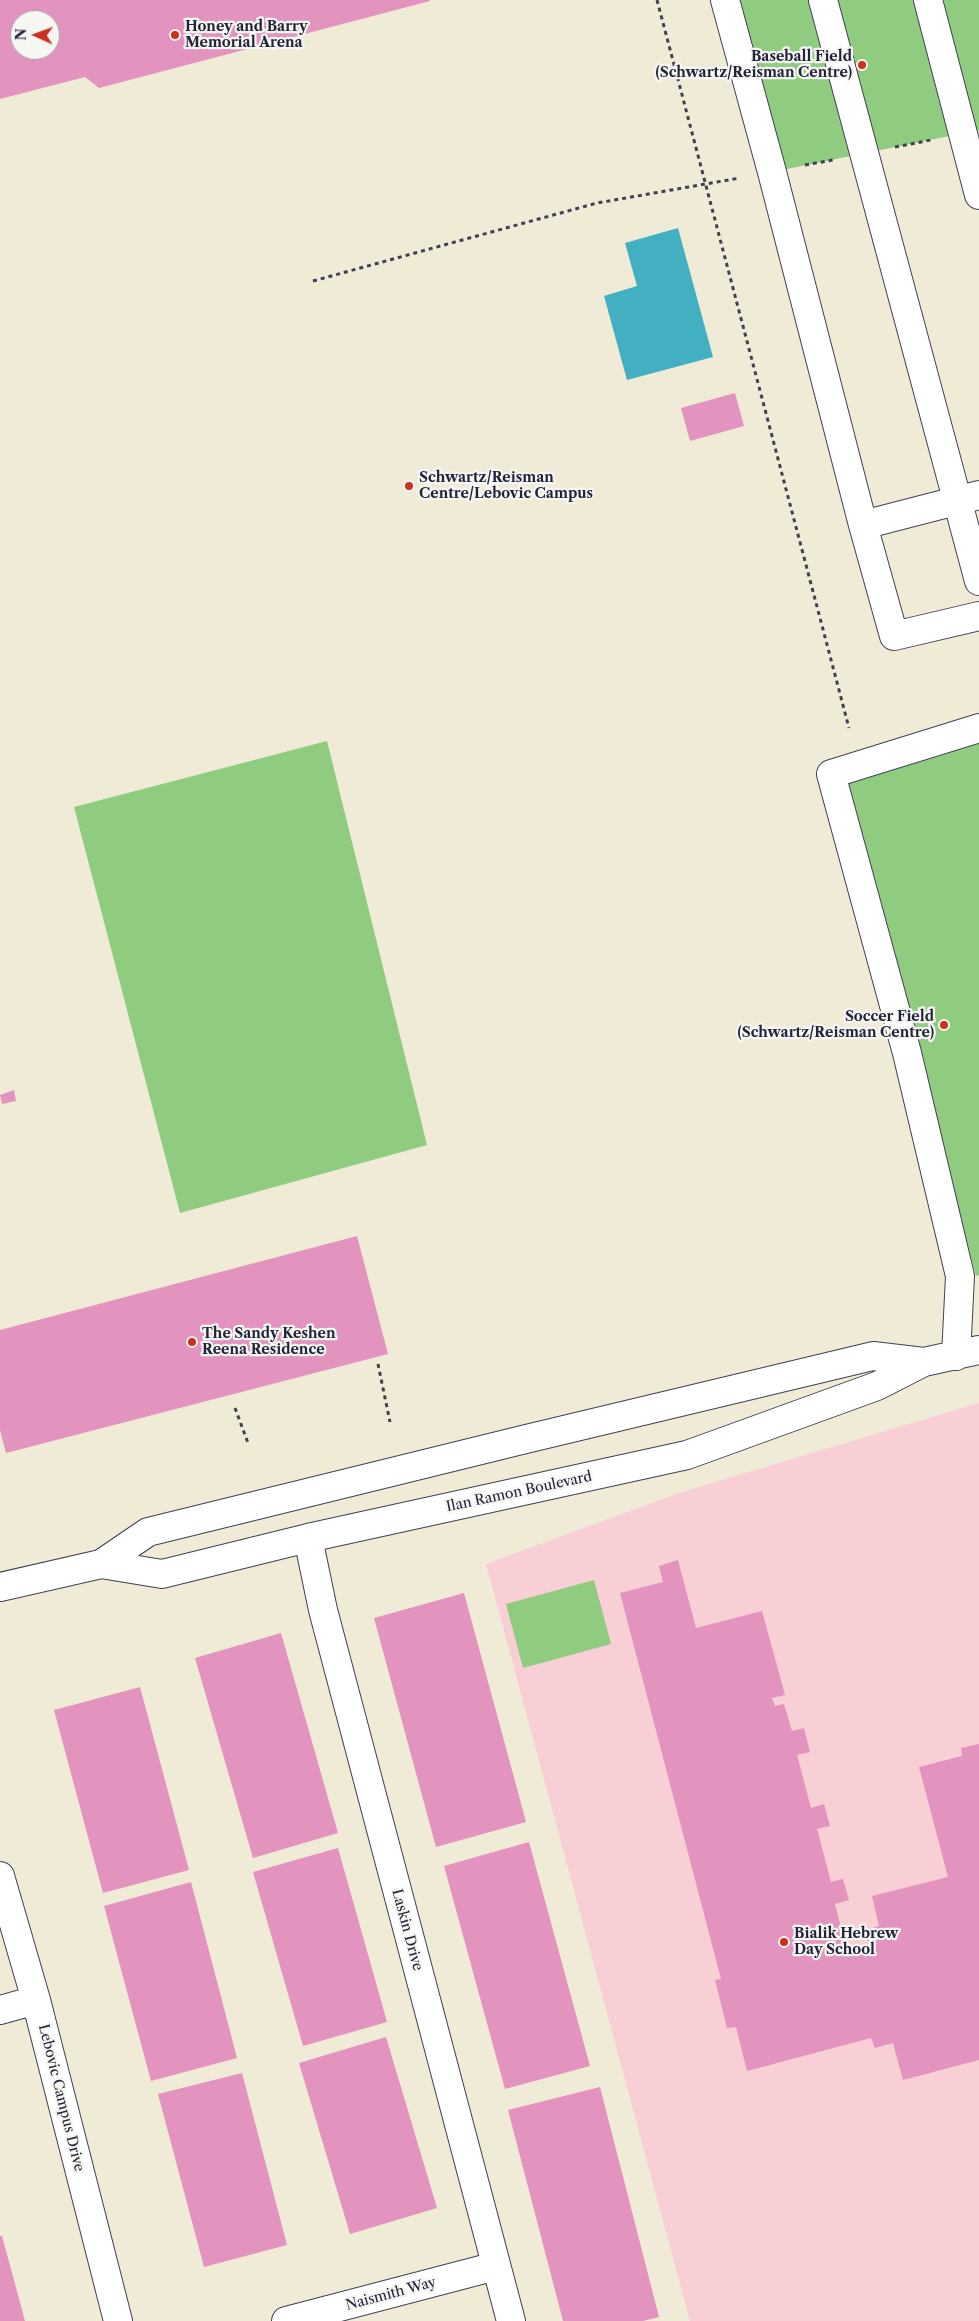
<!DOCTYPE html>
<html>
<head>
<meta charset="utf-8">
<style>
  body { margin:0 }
  #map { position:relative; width:979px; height:2321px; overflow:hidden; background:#efebd7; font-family:"Libre Caslon Text",serif }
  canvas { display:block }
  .north { position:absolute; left:10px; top:10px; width:50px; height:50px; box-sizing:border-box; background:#f6f6f2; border:1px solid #a1a1a9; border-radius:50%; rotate:272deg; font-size:14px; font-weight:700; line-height:20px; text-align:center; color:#22223b }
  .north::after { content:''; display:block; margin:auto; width:18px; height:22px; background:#c8321e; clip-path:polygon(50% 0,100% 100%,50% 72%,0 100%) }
</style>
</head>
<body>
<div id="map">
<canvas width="979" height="2321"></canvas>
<div class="north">N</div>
</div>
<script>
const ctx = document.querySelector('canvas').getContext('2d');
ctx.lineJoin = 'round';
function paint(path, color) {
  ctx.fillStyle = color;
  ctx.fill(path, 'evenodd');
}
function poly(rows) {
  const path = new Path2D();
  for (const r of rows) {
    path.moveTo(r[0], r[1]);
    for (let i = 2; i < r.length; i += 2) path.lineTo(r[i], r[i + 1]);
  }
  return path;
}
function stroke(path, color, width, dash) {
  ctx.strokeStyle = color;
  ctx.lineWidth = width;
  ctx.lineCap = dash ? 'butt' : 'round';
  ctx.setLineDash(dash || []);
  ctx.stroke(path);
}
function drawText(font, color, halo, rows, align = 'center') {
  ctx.font = font + ' "Libre Caslon Text",serif';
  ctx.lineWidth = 4.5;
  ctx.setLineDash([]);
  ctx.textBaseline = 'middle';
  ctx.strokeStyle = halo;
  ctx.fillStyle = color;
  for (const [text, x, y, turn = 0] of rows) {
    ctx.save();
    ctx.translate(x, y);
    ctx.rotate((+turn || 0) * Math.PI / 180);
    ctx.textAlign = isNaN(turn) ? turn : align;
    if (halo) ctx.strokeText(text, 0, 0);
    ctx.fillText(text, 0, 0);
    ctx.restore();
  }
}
paint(poly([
  [979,1403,979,2321,690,2321,486,1564,679,1493]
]), '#f7cfd5');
paint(poly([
  [729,0,979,0,979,130,772,172],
  [979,735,979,1275,976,1276,843,775],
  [327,741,427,1145,180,1213,74,807],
  [594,1580,611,1644,523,1668,506,1604]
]), '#90cc80');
paint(poly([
  [678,228,713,357,627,380,604,296,637,286,625,243]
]), '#43b0c1');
paint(poly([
  [0,0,430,0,430,1,99,88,85,77,0,99],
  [20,20,50,20,50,50,20,50],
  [735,393,744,426,690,441,681,408],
  [14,1090,16,1101,2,1104,0,1095],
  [357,1236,388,1354,6,1453,0,1430,0,1330],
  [678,1560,696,1628,762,1611,785,1695,772,1698,775,1706,784,1704,792,1731,804,1728,810,1752,797,1755,811,1808,824,1804,830,1826,817,1829,831,1882,843,1879,849,1900,835,1904,847,1951,869,1946,864,1930,879,1926,872,1896,948,1877,919,1767,962,1756,961,1748,979,1744,979,2060,903,2080,893,2043,875,2048,871,2038,747,2071,736,2027,727,2028,715,1980,721,1979,620,1593,663,1582,659,1566],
  [464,1593,526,1822,436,1847,374,1618],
  [281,1633,338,1833,253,1858,195,1658],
  [140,1687,189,1870,103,1893,54,1710],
  [529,1842,590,2066,505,2089,444,1866],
  [338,1848,387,2022,303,2046,253,1872],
  [191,1882,237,2058,151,2081,104,1906],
  [386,2037,437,2208,350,2234,299,2063],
  [242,2073,287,2245,204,2267,158,2094],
  [600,2087,659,2317,643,2321,563,2321,508,2110],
  [0,2236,2,2236,25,2321,0,2321]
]), '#e294be');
const minor = poly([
  [725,0,772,172,863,525,979,495],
  [823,0,979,581],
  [928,0,979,195],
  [863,525,894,636,979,616],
  [956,1356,960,1276,907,1053,831,774,979,728],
  [308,1538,323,1610,511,2321],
  [101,1564,162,1574,308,1538,687,1455,877,1386,924,1362,979,1350],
  [0,1587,101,1564,148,1532,526,1439,873,1356,924,1362],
  [0,1876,36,2000,118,2321],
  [0,2010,36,2000],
  [286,2321,496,2266]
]);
stroke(minor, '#414052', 30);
stroke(poly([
  [657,0,849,728],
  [895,147,931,140],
  [805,165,833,160],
  [313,281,597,203,740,178],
  [378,1364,390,1422],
  [235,1408,248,1443]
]), '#414052', 3, [4, 4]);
stroke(minor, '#fff', 28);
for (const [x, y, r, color] of [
  [175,35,5,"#c8321e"],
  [862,65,5,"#c8321e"],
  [409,486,5,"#c8321e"],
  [944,1025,5,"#c8321e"],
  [192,1342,5,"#c8321e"],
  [784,1942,5,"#c8321e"]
]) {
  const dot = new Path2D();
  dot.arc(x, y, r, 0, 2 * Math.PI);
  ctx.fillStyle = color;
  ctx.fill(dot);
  stroke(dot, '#f6f6f2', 2);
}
drawText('bold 14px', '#22223b', '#f6f6f2', [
  ["Honey and Barry",185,27],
  ["Memorial Arena",185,43],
  ["Baseball Field",852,57,"right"],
  ["(Schwartz/Reisman Centre)",852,73,"right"],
  ["Schwartz/Reisman",419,478],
  ["Centre/Lebovic Campus",419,494],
  ["Soccer Field",934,1017,"right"],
  ["(Schwartz/Reisman Centre)",934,1033,"right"],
  ["The Sandy Keshen",202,1334],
  ["Reena Residence",202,1350],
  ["Bialik Hebrew",794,1934],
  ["Day School",794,1950]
], 'left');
drawText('14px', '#22223b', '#f6f6f2', [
  ["Ilan Ramon Boulevard",519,1492,-12],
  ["Laskin Drive",407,1930,75],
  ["Lebovic Campus Drive",61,2098,76],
  ["Naismith Way",391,2294,-15]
]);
</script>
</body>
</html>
